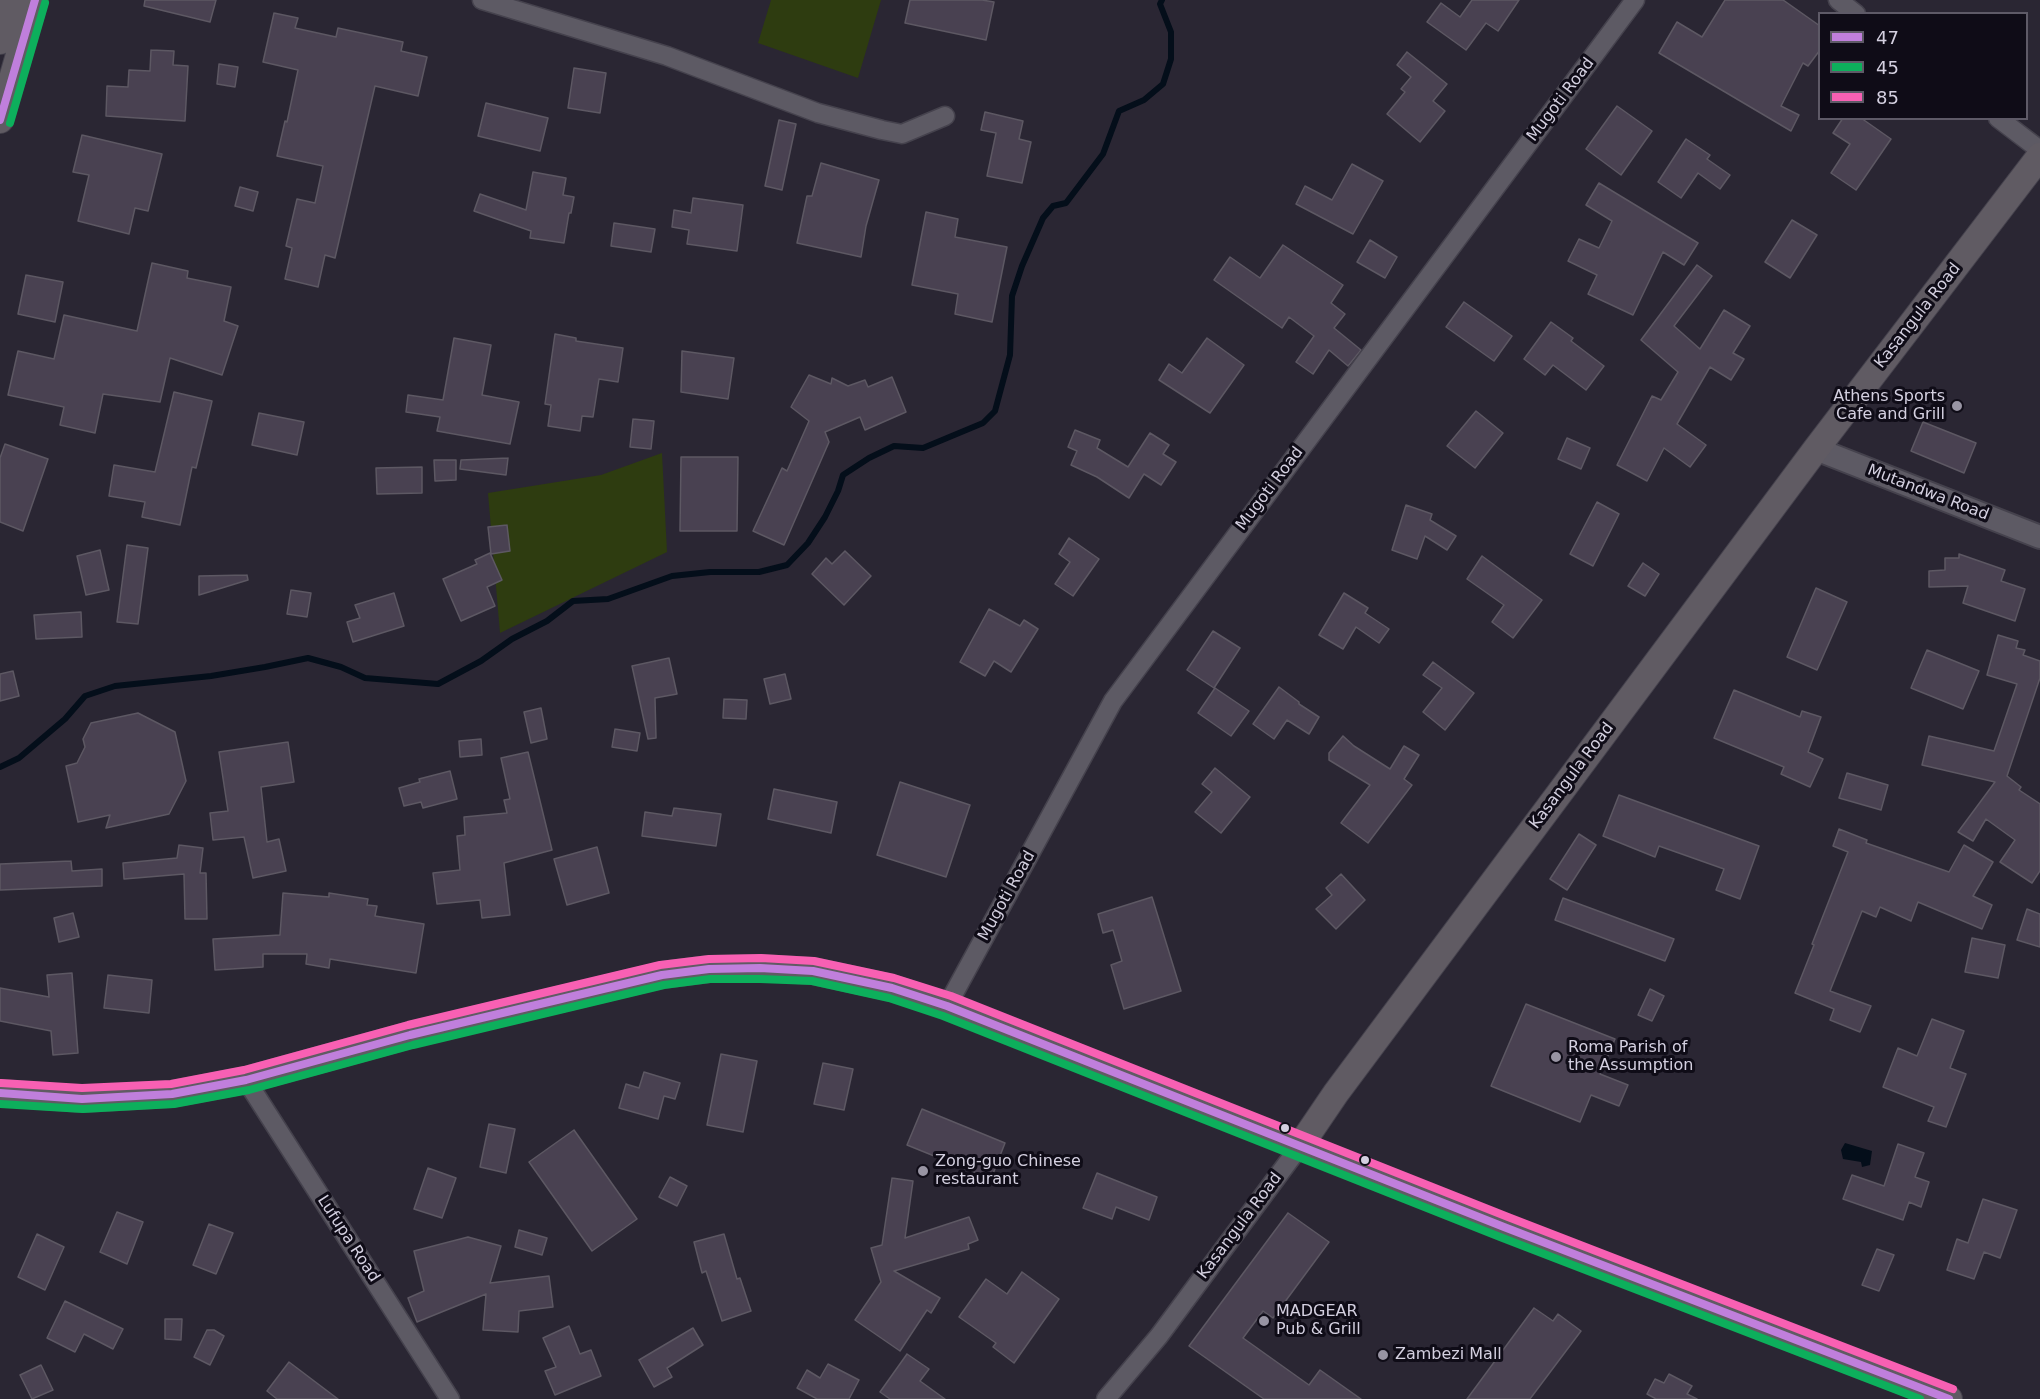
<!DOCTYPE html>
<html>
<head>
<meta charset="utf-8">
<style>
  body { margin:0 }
  #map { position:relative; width:2040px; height:1399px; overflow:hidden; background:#2a2633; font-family:"DejaVu Sans",sans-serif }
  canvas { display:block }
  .legend { position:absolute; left:1818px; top:12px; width:210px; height:108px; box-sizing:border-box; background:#0f0c17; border:2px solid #5e5a67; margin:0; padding:8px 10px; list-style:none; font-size:18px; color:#d4d0e0 }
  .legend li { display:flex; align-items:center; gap:12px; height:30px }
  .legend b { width:30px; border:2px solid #5e5a67 }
</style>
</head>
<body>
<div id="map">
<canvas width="2040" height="1399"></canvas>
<ul class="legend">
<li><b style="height:8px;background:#c07fdc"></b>47</li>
<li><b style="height:8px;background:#0daf5c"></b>45</li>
<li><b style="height:8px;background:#f860b3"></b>85</li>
</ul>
</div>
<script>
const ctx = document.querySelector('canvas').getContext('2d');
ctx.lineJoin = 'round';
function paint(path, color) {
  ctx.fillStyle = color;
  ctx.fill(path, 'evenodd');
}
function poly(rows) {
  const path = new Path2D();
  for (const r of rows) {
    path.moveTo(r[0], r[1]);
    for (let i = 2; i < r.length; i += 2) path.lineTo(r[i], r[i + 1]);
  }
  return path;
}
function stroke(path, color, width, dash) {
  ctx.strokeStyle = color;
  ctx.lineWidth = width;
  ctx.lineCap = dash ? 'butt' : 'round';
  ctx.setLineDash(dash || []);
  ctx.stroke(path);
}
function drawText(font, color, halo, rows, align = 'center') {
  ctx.font = font + ' "DejaVu Sans",sans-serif';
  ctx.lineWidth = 6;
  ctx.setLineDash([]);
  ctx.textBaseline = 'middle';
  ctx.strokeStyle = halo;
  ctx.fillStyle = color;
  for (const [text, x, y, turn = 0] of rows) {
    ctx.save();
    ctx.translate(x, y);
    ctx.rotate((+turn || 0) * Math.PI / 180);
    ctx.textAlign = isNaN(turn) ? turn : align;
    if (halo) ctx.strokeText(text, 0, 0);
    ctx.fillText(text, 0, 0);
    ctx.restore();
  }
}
paint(poly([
  [771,0,881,0,858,78,758,43],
  [662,453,667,552,500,633,488,493,601,475]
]), '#2e3c10');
paint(poly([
  [1845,1143,1872,1151,1870,1165,1862,1167,1861,1162,1843,1159,1841,1150]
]), '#040e1a');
stroke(poly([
  [0,767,19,758,65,719,85,696,115,686,211,676,265,667,308,658,341,667,365,678,438,684,481,661,512,639,547,621,573,601,608,599,672,576,710,572,759,572,787,565,808,543,825,517,838,491,843,475,869,458,894,446,923,448,983,423,995,411,1010,355,1012,296,1022,266,1043,218,1053,206,1066,203,1103,154,1119,111,1144,100,1163,84,1171,59,1171,32,1160,4,1162,0]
]), '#040e1a', 6);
const building = poly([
  [145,0,216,0,210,22,144,6,145,0],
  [910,0,982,0,994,2,986,40,905,23,910,0],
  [1472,0,1519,0,1498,31,1486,23,1466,50,1427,22,1441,3,1460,17,1472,0],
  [1725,0,1783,0,1820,26,1820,50,1808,66,1803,63,1781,106,1799,115,1791,131,1659,53,1677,22,1702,37,1725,0],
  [274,13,298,18,295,28,336,37,338,28,403,42,401,51,427,57,418,96,375,86,335,258,325,255,318,287,285,279,292,248,286,246,297,199,315,203,323,166,277,156,285,121,287,122,298,70,263,62,274,13],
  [151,50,174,51,173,65,188,66,185,121,106,116,107,86,128,87,129,70,150,71,151,50],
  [1407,52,1447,84,1433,101,1445,111,1420,142,1387,114,1405,92,1401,89,1411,77,1397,65,1407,52],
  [219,64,238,67,235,87,217,84,219,64],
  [574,68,606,73,600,113,568,108,574,68],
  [486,103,548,118,540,151,478,136,486,103],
  [1617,106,1652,131,1621,175,1586,149,1617,106],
  [985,112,1023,121,1019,139,1031,142,1022,183,987,176,996,133,981,130,985,112],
  [1843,118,1861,118,1891,139,1856,190,1831,173,1850,144,1833,133,1843,118],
  [779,120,796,124,782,190,765,186,779,120],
  [82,135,162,154,148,211,135,208,129,234,78,221,89,175,73,172,82,135],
  [1686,139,1710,155,1707,159,1730,175,1720,189,1698,173,1681,198,1658,182,1686,139],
  [821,163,879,180,866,226,861,257,797,243,807,196,812,196,821,163],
  [1352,164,1383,181,1353,234,1296,204,1305,186,1332,200,1352,164],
  [533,172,566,178,563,195,574,197,571,213,569,213,564,243,530,238,531,231,474,211,480,194,526,210,533,172],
  [1599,183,1698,243,1684,265,1663,252,1633,315,1588,294,1597,275,1568,261,1579,239,1599,248,1612,221,1586,205,1599,183],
  [240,187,258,192,253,211,235,206,240,187],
  [693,198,743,205,737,251,687,244,689,230,672,227,674,210,691,213,693,198],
  [926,212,958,219,955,237,1007,247,992,322,955,314,958,294,912,285,926,212],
  [1792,220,1817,235,1790,278,1765,262,1792,220],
  [614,223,655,229,651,252,611,246,614,223],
  [1370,240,1397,257,1385,278,1357,262,1370,240],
  [1283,245,1343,285,1331,303,1345,314,1334,328,1361,350,1348,366,1329,350,1313,374,1296,362,1314,336,1289,317,1282,328,1214,280,1230,257,1260,278,1283,245],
  [152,263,188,271,187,278,231,287,224,321,238,326,222,375,170,358,160,402,103,394,95,433,60,425,64,407,8,395,18,351,54,359,64,315,137,331,152,263],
  [1697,265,1712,276,1674,326,1700,349,1724,310,1750,326,1733,353,1744,359,1731,380,1710,367,1677,424,1706,445,1690,467,1664,448,1647,481,1617,465,1652,396,1661,400,1678,372,1641,340,1697,265],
  [26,275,63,282,55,322,18,314,26,275],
  [1464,302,1512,336,1494,361,1446,327,1464,302],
  [1551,322,1573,338,1571,341,1604,366,1586,390,1553,365,1545,375,1524,359,1551,322],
  [555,334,576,338,576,341,623,348,618,382,599,379,593,417,582,416,580,431,548,426,551,405,545,404,555,334],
  [454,338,491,345,482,395,519,402,510,444,437,431,440,417,406,412,408,395,443,400,454,338],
  [1207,338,1244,365,1210,413,1159,380,1169,364,1182,373,1207,338],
  [682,351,734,358,728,399,681,392,682,351],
  [809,375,831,384,832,378,848,386,865,380,868,387,892,377,906,412,865,430,860,417,825,432,829,442,784,545,753,531,782,468,787,471,809,421,791,407,809,375],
  [174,392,212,401,196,468,192,467,180,525,142,517,145,502,109,496,114,465,155,472,174,392],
  [1476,411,1503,433,1475,468,1447,446,1476,411],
  [259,413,304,422,297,455,252,445,259,413],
  [633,419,654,421,651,449,630,447,633,419],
  [1923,422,1976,443,1964,473,1911,451,1923,422],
  [1075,430,1100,440,1097,448,1128,467,1150,433,1169,445,1163,454,1176,462,1161,485,1144,474,1129,498,1097,477,1071,465,1077,451,1068,447,1075,430],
  [1567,438,1590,448,1581,469,1558,459,1567,438],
  [5,444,48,459,23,531,0,522,0,458,5,444],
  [681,457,738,457,737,531,680,531,681,457],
  [508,458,506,475,460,469,461,460,508,458],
  [434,460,456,460,456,480,435,481,434,460],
  [422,467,422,493,377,494,376,468,422,467],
  [1597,502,1619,514,1593,566,1570,554,1597,502],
  [1406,505,1432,514,1430,520,1456,536,1447,550,1425,536,1417,559,1392,550,1406,505],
  [507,525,510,551,491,554,488,527,507,525],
  [1069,538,1099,559,1073,596,1055,584,1070,562,1059,554,1069,538],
  [127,545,148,548,138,624,117,622,127,545],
  [100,550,109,590,86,595,77,556,100,550],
  [845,551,871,576,844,605,812,574,826,558,832,564,845,551],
  [490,553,502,580,487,587,495,606,461,621,443,579,477,564,475,560,490,553],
  [1959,554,2005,570,2001,581,2025,589,2015,621,1963,603,1968,586,1929,587,1929,571,1945,570,1945,558,1959,558,1959,554],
  [1482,556,1542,600,1513,638,1492,622,1504,605,1467,579,1482,556],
  [1643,563,1659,574,1645,596,1628,586,1643,563],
  [247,575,248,580,199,595,199,576,247,575],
  [1816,588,1847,602,1817,670,1787,657,1816,588],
  [291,590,311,593,307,617,287,614,291,590],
  [394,593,404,626,353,642,347,622,360,618,355,605,394,593],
  [1344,593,1368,608,1365,613,1389,629,1379,643,1356,627,1343,649,1319,635,1344,593],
  [989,609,1020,626,1024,620,1038,629,1011,672,994,661,985,676,960,662,989,609],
  [81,612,82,637,36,639,34,615,81,612],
  [1213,631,1240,648,1214,688,1187,670,1213,631],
  [1998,635,2018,641,2016,648,2025,650,2023,655,2040,661,2040,678,2007,776,2021,787,2019,790,2040,804,2040,871,2032,883,2000,862,2015,840,1986,819,1973,841,1958,832,1995,782,1922,765,1929,736,1994,751,2017,684,1987,675,1998,635],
  [1927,650,1979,671,1963,709,1911,688,1927,650],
  [669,658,677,694,655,698,656,738,648,739,632,666,669,658],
  [1433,662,1474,693,1445,730,1423,712,1442,688,1423,675,1433,662],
  [13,671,19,696,0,701,0,674,13,671],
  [785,674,791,699,770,704,764,679,785,674],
  [1279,687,1299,702,1299,704,1319,717,1309,734,1287,720,1274,739,1253,724,1279,687],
  [1215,688,1249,711,1231,736,1198,713,1215,688],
  [1734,690,1800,717,1802,711,1821,717,1808,752,1823,759,1810,787,1781,774,1784,767,1714,738,1734,690],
  [724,699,747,700,746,719,723,718,724,699],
  [541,708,547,739,531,743,524,712,541,708],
  [138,713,175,732,186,781,169,814,106,828,110,815,78,822,66,766,77,763,85,747,83,739,91,723,138,713],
  [615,729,640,733,637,751,612,747,615,729],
  [1343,736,1354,746,1390,769,1404,746,1419,755,1404,779,1412,785,1368,843,1341,823,1370,785,1329,760,1329,753,1343,736],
  [481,739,482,755,460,757,459,741,481,739],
  [288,742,294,782,261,787,267,842,279,839,286,871,253,878,244,837,213,840,210,813,228,811,219,752,288,742],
  [528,752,552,850,504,863,510,915,482,918,480,900,437,904,433,873,460,870,457,836,465,835,464,817,507,813,504,800,510,799,501,758,528,752],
  [1215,768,1250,797,1221,833,1195,812,1212,792,1202,784,1215,768],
  [450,771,457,799,423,808,421,802,404,806,399,788,420,782,419,779,450,771],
  [1847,773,1888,785,1881,810,1839,798,1847,773],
  [900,782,970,805,946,877,877,855,900,782],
  [774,789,837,802,831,833,768,819,774,789],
  [1619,795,1759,846,1740,899,1716,890,1724,869,1659,846,1655,857,1603,836,1619,795],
  [674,808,721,814,716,846,642,836,645,812,672,816,674,808],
  [1839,829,1867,840,1866,843,1949,872,1964,845,1993,862,1973,896,1992,905,1982,929,1918,902,1911,921,1880,907,1876,917,1862,911,1830,991,1871,1006,1860,1032,1830,1020,1834,1009,1795,993,1814,945,1812,944,1848,852,1833,846,1839,829],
  [1579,834,1596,845,1567,890,1550,879,1579,834],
  [179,845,203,848,200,873,206,873,207,919,185,919,184,874,124,879,123,863,177,858,179,845],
  [597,847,609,893,567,905,554,859,597,847],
  [71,861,72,871,102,869,102,886,0,890,0,864,71,861],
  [1341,874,1365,900,1336,929,1316,909,1332,895,1326,888,1341,874],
  [283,893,329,897,329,893,368,899,367,905,377,906,375,916,424,924,416,973,330,959,329,968,306,964,307,954,263,954,263,967,215,970,213,939,280,935,283,893],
  [1152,897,1181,991,1124,1009,1111,965,1122,961,1113,930,1103,933,1098,914,1152,897],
  [1563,898,1674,939,1665,961,1555,920,1563,898],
  [2027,909,2040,914,2040,947,2017,940,2027,909],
  [73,913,79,937,59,942,54,918,73,913],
  [1972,938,2005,945,1998,978,1965,972,1972,938],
  [72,973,78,1053,53,1055,51,1031,0,1021,0,988,49,997,47,975,72,973],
  [108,975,152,980,149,1013,104,1008,108,975],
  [1650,989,1664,996,1652,1021,1638,1015,1650,989],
  [1526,1004,1615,1039,1600,1074,1628,1085,1619,1106,1591,1095,1580,1122,1491,1086,1526,1004],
  [1932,1019,1964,1031,1950,1068,1966,1074,1946,1127,1928,1121,1934,1107,1883,1087,1898,1048,1917,1056,1932,1019],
  [721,1054,757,1061,743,1132,707,1125,721,1054],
  [823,1063,853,1069,844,1110,814,1104,823,1063],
  [644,1072,680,1083,675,1099,664,1096,658,1119,619,1108,626,1084,639,1088,644,1072],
  [922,1109,1005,1143,991,1179,907,1145,922,1109],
  [489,1124,515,1129,506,1173,480,1167,489,1124],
  [574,1130,637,1219,592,1251,529,1162,574,1130],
  [1898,1144,1924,1153,1915,1177,1929,1182,1921,1207,1909,1202,1903,1220,1843,1199,1852,1175,1884,1186,1898,1144],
  [428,1168,456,1178,442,1218,414,1209,428,1168],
  [1097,1173,1157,1197,1149,1220,1116,1207,1112,1219,1083,1208,1097,1173],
  [670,1177,687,1186,677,1206,659,1197,670,1177],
  [892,1178,913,1181,905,1238,969,1217,978,1240,968,1244,969,1249,894,1271,940,1298,931,1313,927,1310,900,1351,855,1320,881,1282,871,1248,882,1245,892,1178],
  [1983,1199,2017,1210,2000,1258,1984,1252,1974,1279,1947,1270,1957,1239,1968,1243,1983,1199],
  [117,1212,143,1222,127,1264,100,1252,117,1212],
  [1288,1213,1329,1242,1273,1318,1263,1311,1243,1338,1309,1385,1320,1370,1361,1399,1264,1399,1189,1346,1288,1213],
  [209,1224,233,1233,216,1274,193,1265,209,1224],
  [519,1230,547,1238,542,1255,515,1247,519,1230],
  [37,1234,64,1247,45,1290,18,1277,37,1234],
  [724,1234,737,1279,740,1278,751,1311,722,1321,706,1271,702,1273,694,1242,724,1234],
  [468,1237,501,1246,490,1283,549,1276,553,1307,519,1311,518,1332,483,1330,486,1294,417,1322,408,1298,424,1291,414,1251,468,1237],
  [1877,1249,1894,1255,1879,1291,1862,1285,1877,1249],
  [1022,1272,1059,1299,1014,1363,993,1347,996,1343,959,1317,986,1279,1007,1294,1022,1272],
  [65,1301,123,1329,113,1349,84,1334,75,1352,47,1338,65,1301],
  [1534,1308,1553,1321,1558,1314,1581,1331,1530,1399,1467,1399,1534,1308],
  [165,1319,182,1319,181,1340,165,1339,165,1319],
  [569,1326,580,1354,591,1350,601,1376,555,1395,545,1371,556,1367,543,1338,569,1326],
  [693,1328,703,1345,667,1368,672,1377,654,1387,639,1360,693,1328],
  [207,1330,214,1330,224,1336,210,1365,194,1357,207,1330],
  [907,1354,929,1369,920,1381,945,1399,890,1399,880,1392,907,1354],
  [289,1362,338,1399,277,1399,267,1391,289,1362],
  [828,1364,859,1380,849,1399,817,1399,797,1388,807,1370,820,1378,828,1364],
  [41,1365,53,1390,32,1399,20,1375,41,1365],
  [1669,1374,1692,1386,1687,1394,1697,1399,1656,1399,1647,1394,1655,1379,1664,1383,1669,1374]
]);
paint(building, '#494151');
stroke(building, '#5d5863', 1.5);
const minor = poly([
  [482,0,667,56,818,113,882,130,902,134,945,116],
  [1838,0,1856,14],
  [1998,118,2040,150],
  [947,1006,1113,701,1635,0],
  [246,1080,450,1399],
  [1106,1399,1159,1336,1300,1146]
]);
const tertiary = poly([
  [1816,449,2040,537]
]);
const secondary = poly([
  [0,41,12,0],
  [0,120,35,0],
  [0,1093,82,1099,172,1094,246,1080,410,1035,662,975,709,969,760,968,813,971,892,988,947,1006,1504,1227,1949,1399],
  [1300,1146,1336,1093,1816,449,2040,156]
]);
stroke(minor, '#45424d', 21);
stroke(tertiary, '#45424d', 26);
stroke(secondary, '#45424d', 28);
stroke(minor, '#5d5a64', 18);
stroke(tertiary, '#5d5a64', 22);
stroke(secondary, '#605b63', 26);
stroke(poly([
  [0,120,35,0],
  [0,1093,82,1099,172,1094,246,1080,410,1035,662,975,709,969,760,968,813,971,892,988,947,1006,1504,1227,1949,1399]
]), '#c07fdc', 8);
stroke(poly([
  [10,123,45,3],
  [0,1104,83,1109,174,1104,249,1090,413,1045,664,985,710,979,760,979,812,981,889,998,943,1016,1500,1237,1920,1399]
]), '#0daf5c', 8);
stroke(poly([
  [1,1083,82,1088,171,1084,244,1070,408,1025,660,965,709,959,761,958,814,961,894,978,951,996,1508,1217,1953,1389]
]), '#f860b3', 8);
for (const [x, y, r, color] of [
  [1957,406,6,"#9894a3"],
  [1556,1057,6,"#9894a3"],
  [1285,1128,5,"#d4d0e0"],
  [1365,1160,5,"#d4d0e0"],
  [923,1171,6,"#9894a3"],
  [1264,1321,6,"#9894a3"],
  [1383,1355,6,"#9894a3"]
]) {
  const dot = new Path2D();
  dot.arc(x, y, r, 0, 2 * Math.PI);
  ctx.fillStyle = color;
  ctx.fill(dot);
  stroke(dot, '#0f0c17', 2);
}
drawText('16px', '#d4d0e0', '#0f0c17', [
  ["Mugoti Road",1561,100,-53],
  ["Kasangula Road",1918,316,-52],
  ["Mugoti Road",1270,489,-53],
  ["Mutandwa Road",1928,493,21],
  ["Kasangula Road",1572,776,-53],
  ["Mugoti Road",1007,896,-61],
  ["Kasangula Road",1240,1226,-53],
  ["Lufupa Road",348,1239,57]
]);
drawText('16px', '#d4d0e0', '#0f0c17', [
  ["Athens Sports",1945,397,"right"],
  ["Cafe and Grill",1945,415,"right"],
  ["Roma Parish of",1568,1048],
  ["the Assumption",1568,1066],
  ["Zong-guo Chinese",935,1162],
  ["restaurant",935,1180],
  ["MADGEAR",1276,1312],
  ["Pub & Grill",1276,1330],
  ["Zambezi Mall",1395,1355]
], 'left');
</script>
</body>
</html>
